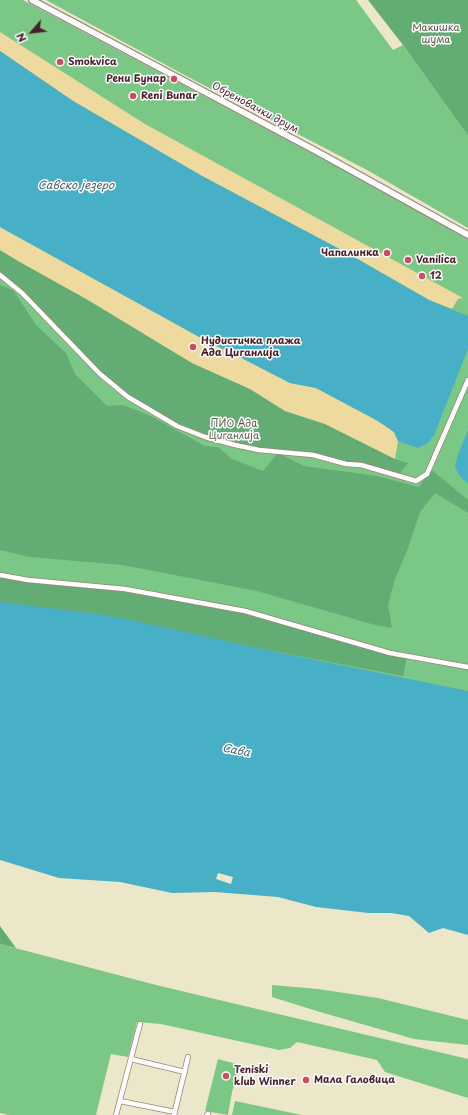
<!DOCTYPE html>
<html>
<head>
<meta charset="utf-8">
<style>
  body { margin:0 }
  #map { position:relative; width:468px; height:1115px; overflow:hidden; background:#ede7ca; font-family:"Playpen Sans",sans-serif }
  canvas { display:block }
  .north { position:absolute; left:12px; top:12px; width:40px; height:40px; -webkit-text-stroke:3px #fff; paint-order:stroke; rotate:242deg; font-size:11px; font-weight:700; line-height:16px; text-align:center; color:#4a1f2b }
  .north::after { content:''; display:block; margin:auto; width:14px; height:18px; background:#4a1f2b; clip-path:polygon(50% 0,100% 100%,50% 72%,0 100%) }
</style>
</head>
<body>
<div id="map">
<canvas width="468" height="1115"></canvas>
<div class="north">N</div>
</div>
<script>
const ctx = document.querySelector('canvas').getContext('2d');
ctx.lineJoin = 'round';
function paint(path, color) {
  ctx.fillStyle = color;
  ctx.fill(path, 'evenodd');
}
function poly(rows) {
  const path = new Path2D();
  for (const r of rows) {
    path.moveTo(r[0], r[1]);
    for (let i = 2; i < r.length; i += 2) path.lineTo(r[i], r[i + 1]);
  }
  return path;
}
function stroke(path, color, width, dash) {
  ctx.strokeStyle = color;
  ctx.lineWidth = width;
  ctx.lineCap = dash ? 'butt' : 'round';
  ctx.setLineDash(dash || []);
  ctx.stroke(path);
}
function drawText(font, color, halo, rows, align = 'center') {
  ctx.font = font + ' "Playpen Sans",sans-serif';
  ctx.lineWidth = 3;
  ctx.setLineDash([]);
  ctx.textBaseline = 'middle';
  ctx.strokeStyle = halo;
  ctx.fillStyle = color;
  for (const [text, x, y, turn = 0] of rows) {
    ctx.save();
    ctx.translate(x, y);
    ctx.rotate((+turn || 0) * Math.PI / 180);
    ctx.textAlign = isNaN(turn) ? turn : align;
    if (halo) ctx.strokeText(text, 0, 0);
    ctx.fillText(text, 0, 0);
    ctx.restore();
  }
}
paint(poly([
  [0,0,23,0,329,162,468,239,468,713,0,621],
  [46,0,356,0,393,50,403,45,468,136,468,228,367,170,190,78],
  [0,944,156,985,468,1059,468,1098,385,1072,377,1060,297,1042,290,1048,279,1050,161,1024,137,1022,128,1057,111,1054,96,1115,9,1115,0,1113],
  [272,985,318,989,378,998,468,1020,468,1045,414,1039,320,1012,272,997],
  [218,1059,240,1065,232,1092,228,1115,205,1111],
  [235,1101,302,1115,232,1115]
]), '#7ac786');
paint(poly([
  [368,0,468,0,468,136,403,45],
  [0,250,88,300,192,363,250,389,285,411,325,424,395,459,408,463,398,476,326,458,241,447,177,426,120,391,30,301,0,275],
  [0,285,13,290,36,325,66,353,75,374,107,406,123,405,151,416,205,446,218,447,232,459,263,471,278,453,304,466,377,476,419,487,429,472,433,471,468,500,468,513,435,493,420,512,408,548,395,579,388,605,392,628,375,625,257,591,123,565,30,557,0,550],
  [0,575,125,589,253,613,407,657,403,676,262,649,98,614,2,603,0,602],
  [0,926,16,948,0,944]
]), '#63ac73');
paint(poly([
  [0,32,145,124,463,298,458,299,452,309,429,300,347,253,202,176,73,101,0,51],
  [0,227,212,344,230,352,290,383,316,388,378,421,394,432,398,441,395,459,325,424,285,411,250,389,192,363,88,300,18,261,0,250]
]), '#eeda9e');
paint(poly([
  [0,51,73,101,202,176,347,253,429,300,468,316,468,349,434,435,428,443,418,448,398,441,394,432,378,421,316,388,290,383,230,352,212,344,0,227],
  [468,430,468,484,459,475,455,466,458,455],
  [0,602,98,614,140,622,262,649,468,691,468,935,443,928,429,933,409,916,391,913,368,913,316,907,278,897,215,892,172,893,120,882,59,878,0,860]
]), '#47afc6');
paint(poly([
  [218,873,233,877,231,884,216,879]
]), '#ede7ca');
const minor = poly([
  [0,275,22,293,100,374,128,397,177,426,205,437,235,445,259,450,313,455,346,464,361,465,416,481,427,474,468,380],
  [0,575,28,580,125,589,245,611,390,653,468,667],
  [131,1059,185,1072],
  [120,1101,175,1112],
  [116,1115,140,1024],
  [174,1115,188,1057],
  [207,1115,208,1114]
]);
const tertiary = poly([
  [32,0,316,151,468,235]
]);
stroke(minor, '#9c837a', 6);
stroke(tertiary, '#9c837a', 8);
stroke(minor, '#fff', 4.5);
stroke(tertiary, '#fff', 5.5);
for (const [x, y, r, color] of [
  [60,62,4,"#d1495b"],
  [174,79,4,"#d1495b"],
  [133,96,4,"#d1495b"],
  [387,253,4,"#d1495b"],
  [408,260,4,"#d1495b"],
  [422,276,4,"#d1495b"],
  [193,347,4,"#d1495b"],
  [226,1076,4,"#d1495b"],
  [306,1080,4,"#d1495b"]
]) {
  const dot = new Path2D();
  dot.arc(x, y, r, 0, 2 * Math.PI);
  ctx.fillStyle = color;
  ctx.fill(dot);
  stroke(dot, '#fff', 1.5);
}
drawText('10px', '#5b5a4b', '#fff', [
  ["Макишка",436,28],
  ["шума",436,40],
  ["ПИО Ада",234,424],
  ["Циганлија",234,436]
]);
drawText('bold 10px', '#4a1f2b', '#fff', [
  ["Smokvica",68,62],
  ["Рени Бунар",166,79,"right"],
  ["Reni Bunar",141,96],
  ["Чапалинка",379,253,"right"],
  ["Vanilica",416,260],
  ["12",430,276],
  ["Нудистичка плажа",201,341],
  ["Ада Циганлија",201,353],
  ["Teniski",234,1070],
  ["klub Winner",234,1082],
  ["Мала Галовица",314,1080]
], 'left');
drawText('10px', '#4a1f2b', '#fff', [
  ["Обреновачки друм",255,108,28]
]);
drawText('italic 11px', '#496071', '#fff', [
  ["Савско језеро",76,186],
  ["Сава",236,751,11]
]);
</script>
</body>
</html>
